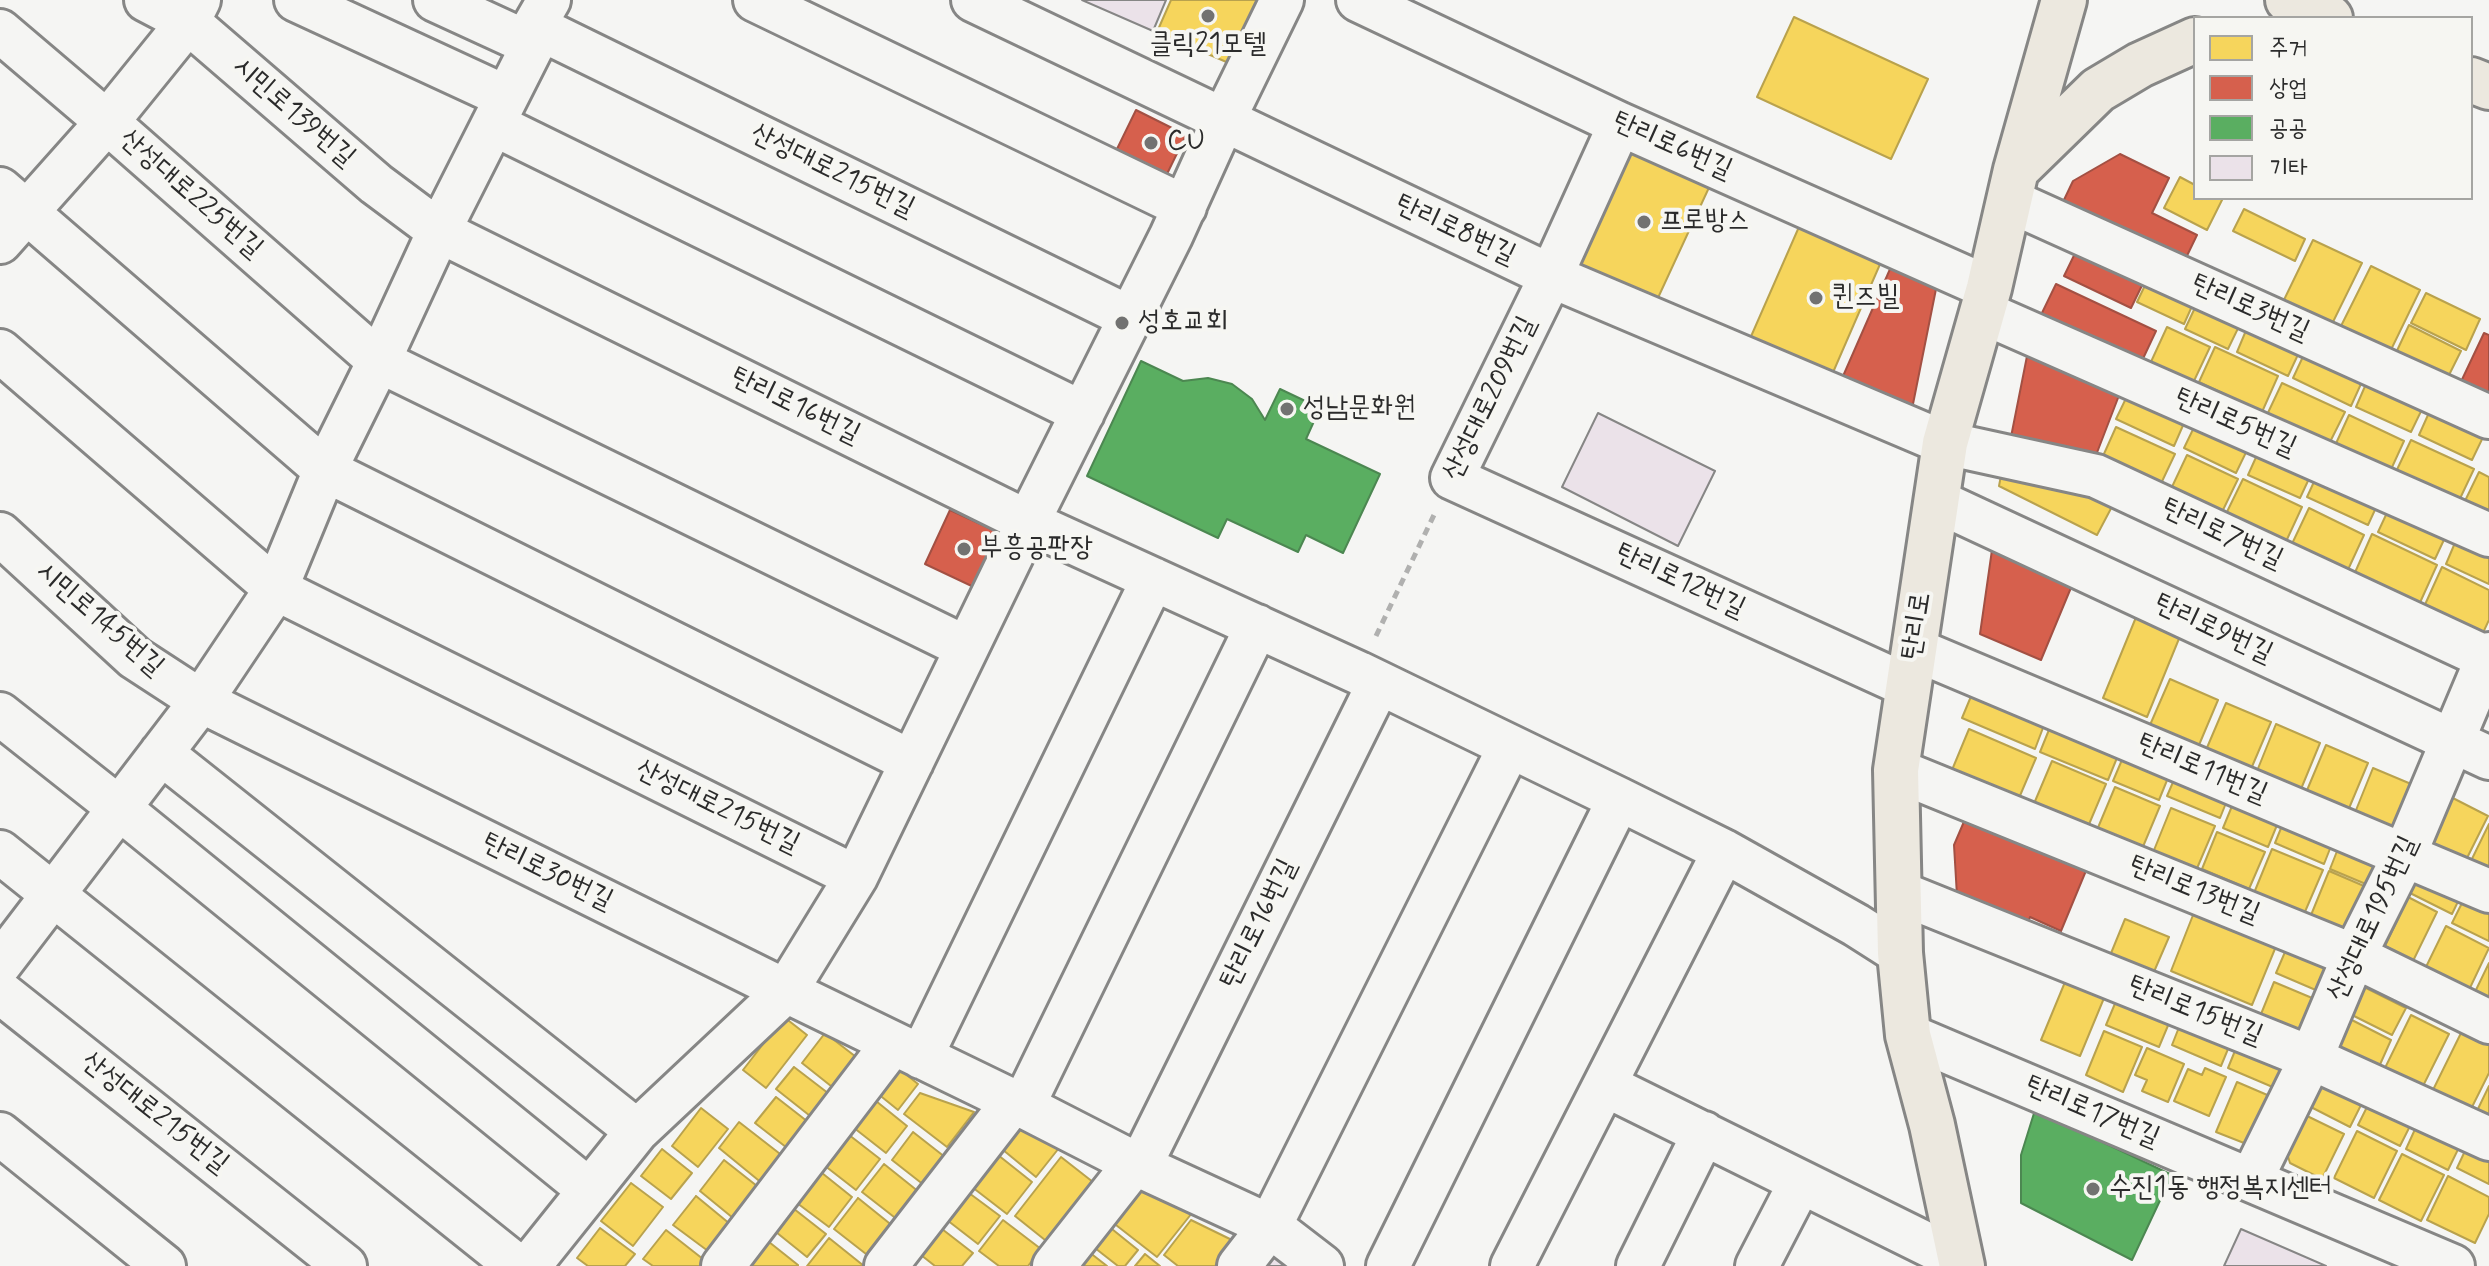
<!DOCTYPE html>
<html>
<head>
<meta charset="utf-8">
<style>
  body { margin:0 }
  #map { position:relative; width:2489px; height:1266px; overflow:hidden; background:#f5f5f3; font-family:Mynerve,"Poor Story",sans-serif }
  canvas { display:block }
  .legend { position:absolute; left:2193px; top:16px; width:280px; height:184px; box-sizing:border-box; background:#f6f6f2; border:2px solid #a5a5a2; margin:0; padding:10px 14px; list-style:none; font-size:24px; color:#2b2b2b }
  .legend li { display:flex; align-items:center; gap:16px; height:40px }
  .legend b { width:40px; border:2px solid #a5a5a2 }
</style>
</head>
<body>
<div id="map">
<canvas width="2489" height="1266"></canvas>
<ul class="legend">
<li><b style="height:22px;background:#f6d55c"></b>주거</li>
<li><b style="height:22px;background:#d6604d"></b>상업</li>
<li><b style="height:22px;background:#5aae61"></b>공공</li>
<li><b style="height:22px;background:#ebe2e9"></b>기타</li>
</ul>
</div>
<script>
const ctx = document.querySelector('canvas').getContext('2d');
ctx.lineJoin = 'round';
function paint(path, color) {
  ctx.fillStyle = color;
  ctx.fill(path, 'evenodd');
}
function poly(rows) {
  const path = new Path2D();
  for (const r of rows) {
    path.moveTo(r[0], r[1]);
    for (let i = 2; i < r.length; i += 2) path.lineTo(r[i], r[i + 1]);
  }
  return path;
}
function stroke(path, color, width, dash) {
  ctx.strokeStyle = color;
  ctx.lineWidth = width;
  ctx.lineCap = dash ? 'butt' : 'round';
  ctx.setLineDash(dash || []);
  ctx.stroke(path);
}
function drawText(font, color, halo, rows, align = 'center') {
  ctx.font = font + ' Mynerve,"Poor Story",sans-serif';
  ctx.lineWidth = 8;
  ctx.setLineDash([]);
  ctx.textBaseline = 'middle';
  ctx.strokeStyle = halo;
  ctx.fillStyle = color;
  for (const [text, x, y, turn = 0] of rows) {
    ctx.save();
    ctx.translate(x, y);
    ctx.rotate((+turn || 0) * Math.PI / 180);
    ctx.textAlign = isNaN(turn) ? turn : align;
    if (halo) ctx.strokeText(text, 0, 0);
    ctx.fillText(text, 0, 0);
    ctx.restore();
  }
}
const homes = poly([
  [1171,0,1259,0,1231,64,1157,32,1171,0],
  [1794,17,1928,79,1891,159,1757,97,1794,17],
  [1632,144,1712,181,1657,300,1577,263,1632,144],
  [2180,177,2195,185,2195,198,2223,198,2207,230,2164,208,2180,177],
  [2244,209,2305,239,2295,261,2233,231,2244,209],
  [1802,220,1884,255,1831,377,1749,341,1802,220],
  [2313,240,2362,263,2329,330,2281,306,2313,240],
  [2371,266,2420,290,2387,358,2337,334,2371,266],
  [2151,273,2197,295,2184,324,2137,302,2151,273],
  [2426,293,2480,319,2466,350,2411,323,2426,293],
  [2200,297,2243,318,2228,349,2185,329,2200,297],
  [2250,321,2302,346,2288,376,2237,352,2250,321],
  [2409,325,2461,351,2445,383,2394,357,2409,325],
  [2167,327,2210,347,2193,383,2150,364,2167,327],
  [2215,347,2278,376,2262,412,2199,382,2215,347],
  [2307,348,2365,375,2351,406,2293,378,2307,348],
  [2369,377,2425,403,2411,432,2356,407,2369,377],
  [2282,383,2345,412,2327,448,2265,419,2282,383],
  [2131,388,2188,414,2174,446,2116,419,2131,388],
  [2432,406,2486,431,2472,460,2419,435,2432,406],
  [2349,415,2404,441,2388,476,2333,450,2349,415],
  [2199,417,2251,442,2236,473,2184,448,2199,417],
  [2116,427,2175,454,2157,492,2099,465,2116,427],
  [2411,440,2474,469,2456,507,2393,478,2411,440],
  [2262,444,2314,468,2300,498,2248,475,2262,444],
  [2187,455,2238,479,2222,512,2171,489,2187,455],
  [2004,460,2116,499,2097,535,1999,486,2004,460],
  [2319,471,2380,499,2368,525,2307,497,2319,471],
  [2479,472,2489,477,2489,517,2463,505,2479,472],
  [2243,479,2302,507,2283,548,2223,520,2243,479],
  [2392,502,2449,529,2435,559,2378,532,2392,502],
  [2309,508,2364,535,2346,574,2290,548,2309,508],
  [2460,531,2489,544,2489,584,2446,564,2460,531],
  [2372,534,2437,565,2418,607,2353,577,2372,534],
  [2442,567,2489,590,2489,620,2481,637,2423,609,2442,567],
  [2141,605,2185,624,2147,717,2103,698,2141,605],
  [2170,679,2218,700,2199,745,2150,725,2170,679],
  [1977,682,2049,712,2035,749,1962,718,1977,682],
  [2226,703,2271,722,2251,769,2206,750,2226,703],
  [2055,715,2123,743,2108,780,2040,752,2055,715],
  [2276,724,2320,743,2301,789,2257,771,2276,724],
  [1969,729,2036,758,2019,798,1952,770,1969,729],
  [2326,745,2368,763,2347,813,2305,795,2326,745],
  [2127,748,2172,768,2159,800,2113,781,2127,748],
  [2052,761,2106,784,2087,829,2033,806,2052,761],
  [2180,766,2232,788,2220,818,2167,796,2180,766],
  [2373,768,2423,789,2402,840,2352,820,2373,768],
  [2115,787,2160,806,2142,849,2097,830,2115,787],
  [2239,789,2284,808,2268,847,2223,828,2239,789],
  [2443,793,2488,816,2463,866,2417,844,2443,793],
  [2171,808,2215,826,2195,873,2152,855,2171,808],
  [2288,811,2337,831,2324,864,2275,843,2288,811],
  [2489,824,2489,875,2469,865,2489,824],
  [2217,832,2265,852,2249,889,2202,869,2217,832],
  [2343,836,2394,858,2380,890,2330,869,2343,836],
  [2272,849,2323,870,2304,914,2254,893,2272,849],
  [2414,865,2464,889,2452,914,2402,889,2414,865],
  [2329,871,2371,889,2351,937,2309,920,2329,871],
  [2469,889,2489,899,2489,941,2452,923,2469,889],
  [2408,897,2437,912,2413,961,2385,946,2408,897],
  [2197,905,2279,939,2252,1005,2171,971,2197,905],
  [2125,919,2169,937,2150,981,2107,963,2125,919],
  [2446,926,2489,948,2468,992,2424,971,2446,926],
  [2291,938,2340,958,2325,994,2276,973,2291,938],
  [2489,963,2489,1002,2474,994,2489,963],
  [2070,970,2109,986,2080,1056,2041,1040,2070,970],
  [2274,982,2324,1003,2309,1040,2259,1019,2274,982],
  [2364,987,2406,1008,2392,1035,2350,1014,2364,987],
  [2119,994,2172,1016,2159,1047,2106,1025,2119,994],
  [2185,1012,2235,1032,2221,1066,2172,1045,2185,1012],
  [2411,1015,2449,1034,2421,1090,2384,1070,2411,1015],
  [784,1017,807,1035,766,1088,743,1070,784,1017],
  [2346,1017,2391,1040,2378,1069,2332,1046,2346,1017],
  [2104,1031,2142,1047,2123,1092,2086,1075,2104,1031],
  [2462,1031,2489,1045,2489,1073,2469,1113,2431,1094,2462,1031],
  [825,1033,860,1060,836,1090,802,1063,825,1033],
  [2241,1036,2291,1070,2282,1091,2228,1068,2241,1036],
  [2147,1048,2184,1064,2168,1102,2142,1091,2147,1080,2135,1075,2147,1048],
  [893,1064,918,1084,898,1110,872,1089,893,1064],
  [794,1067,837,1100,819,1123,776,1089,794,1067],
  [2205,1068,2226,1077,2209,1116,2174,1101,2188,1069,2202,1075,2205,1068],
  [2319,1071,2366,1095,2350,1127,2303,1103,2319,1071],
  [2237,1082,2279,1100,2265,1132,2244,1143,2216,1132,2237,1082],
  [2489,1086,2489,1119,2476,1113,2489,1086],
  [920,1093,974,1112,947,1147,904,1114,920,1093],
  [776,1097,812,1125,791,1151,755,1123,776,1097],
  [871,1097,907,1126,886,1153,849,1124,871,1097],
  [2372,1097,2414,1118,2400,1146,2358,1125,2372,1097],
  [701,1108,728,1129,698,1167,672,1146,701,1108],
  [2301,1113,2344,1134,2322,1179,2290,1163,2285,1147,2301,1113],
  [2422,1114,2465,1135,2448,1170,2406,1149,2422,1114],
  [739,1122,784,1157,763,1184,719,1148,739,1122],
  [1014,1124,1059,1148,1036,1177,997,1145,1014,1124],
  [844,1131,880,1159,856,1190,820,1162,844,1131],
  [2357,1131,2397,1151,2374,1198,2334,1178,2357,1131],
  [913,1132,950,1161,929,1189,892,1160,913,1132],
  [2472,1136,2489,1144,2489,1184,2457,1168,2472,1136],
  [662,1149,692,1173,671,1199,641,1176,662,1149],
  [2402,1154,2444,1175,2421,1221,2379,1200,2402,1154],
  [998,1155,1032,1182,1007,1214,972,1187,998,1155],
  [1061,1157,1107,1193,1060,1252,1015,1216,1061,1157],
  [724,1160,757,1186,733,1218,700,1191,724,1160],
  [884,1164,924,1196,903,1224,862,1192,884,1164],
  [817,1169,852,1197,829,1227,793,1200,817,1169],
  [2448,1176,2489,1197,2489,1214,2475,1243,2427,1220,2448,1176],
  [1135,1182,1192,1213,1157,1257,1107,1218,1135,1182],
  [631,1183,663,1207,633,1246,601,1221,631,1183],
  [969,1193,1000,1216,978,1244,947,1220,969,1193],
  [696,1196,730,1224,708,1251,673,1225,696,1196],
  [858,1198,899,1231,875,1261,834,1229,858,1198],
  [789,1205,826,1234,807,1257,771,1228,789,1205],
  [1003,1220,1041,1249,1028,1266,999,1266,979,1251,1003,1220],
  [1191,1220,1234,1241,1215,1266,1178,1266,1164,1255,1191,1220],
  [1102,1221,1138,1250,1125,1266,1118,1266,1086,1241,1102,1221],
  [600,1228,635,1254,625,1266,588,1266,577,1258,600,1228],
  [942,1229,973,1253,962,1266,935,1266,921,1255,942,1229],
  [666,1230,708,1263,706,1266,653,1266,643,1259,666,1230],
  [764,1238,798,1265,798,1266,743,1266,764,1238],
  [829,1238,864,1266,807,1266,829,1238],
  [1080,1245,1107,1266,1062,1266,1080,1245],
  [1145,1254,1160,1266,1135,1266,1145,1254]
]);
paint(homes, '#f6d55c');
stroke(homes, '#b9a24d', 2);
const shops = poly([
  [1136,110,1186,135,1166,176,1116,151,1136,110],
  [2120,154,2169,178,2152,213,2197,235,2183,264,2062,204,2073,181,2120,154],
  [2083,237,2150,269,2131,308,2064,276,2083,237],
  [1894,260,1938,279,1911,414,1840,383,1894,260],
  [2056,284,2156,331,2140,365,2040,317,2056,284],
  [2484,333,2489,335,2489,403,2458,388,2484,333],
  [2029,346,2123,385,2093,463,2010,442,2029,346],
  [950,510,1002,534,978,589,925,564,950,510],
  [1993,543,2075,578,2041,660,1980,634,1993,543],
  [1969,810,2090,861,2061,931,2030,917,2027,925,1957,896,1954,845,1969,810]
]);
paint(shops, '#d6604d');
stroke(shops, '#a35043', 2);
const public = poly([
  [1141,361,1183,381,1208,378,1232,384,1252,399,1265,420,1280,389,1320,408,1306,439,1380,474,1343,553,1306,535,1298,552,1227,519,1218,538,1087,476,1141,361],
  [2035,1110,2172,1175,2132,1260,2021,1203,2021,1155,2035,1110]
]);
paint(public, '#5aae61');
stroke(public, '#4c8751', 2);
const building = poly([
  [1082,0,1166,0,1153,31,1082,0],
  [1598,413,1715,471,1678,546,1562,487,1598,413],
  [2241,1229,2326,1266,2224,1266,2241,1229],
  [1277,1256,1290,1266,1249,1266,1253,1261,1277,1256]
]);
paint(building, '#ebe2e9');
stroke(building, '#868685', 2);
const minor = poly([
  [146,0,188,22,376,184,439,231,1028,522,1359,673,1619,799,1724,851,1856,925,1900,953],
  [296,0,506,97],
  [435,0,533,45],
  [755,0,1185,207],
  [973,0,1551,276,1945,443,2096,476,2489,659],
  [1358,0,1620,124,1989,288],
  [534,26,1131,318],
  [0,31,107,122,379,361,967,648],
  [493,124,1083,413],
  [1620,124,1551,276,1452,478,1908,686],
  [0,189,325,470,912,762],
  [2010,201,2489,417],
  [0,242,107,122,188,22,199,0],
  [1982,312,2489,535],
  [0,351,276,589,856,877],
  [1937,501,2489,758],
  [0,534,135,658,201,701,786,991,1023,1106,1140,1166,1270,1226,1322,1266],
  [1914,649,2489,891],
  [0,714,119,808,589,1190],
  [161,753,637,1131],
  [1896,770,2354,956,2489,1022],
  [0,852,517,1266],
  [1898,892,2311,1058,2489,1139],
  [0,964,201,701,276,589,325,470,379,361,439,231,533,45,536,36,534,26,549,0],
  [0,992,345,1266],
  [1908,1035,2453,1266],
  [921,1057,1153,579],
  [1605,1085,1961,1261],
  [1023,1106,1257,626],
  [0,1134,164,1266],
  [1140,1166,1379,683],
  [2251,1180,2311,1058,2354,956,2404,856,2489,654],
  [529,1266,637,1131,786,991,856,877,1028,522,1171,236,1223,121,1282,0],
  [723,1266,893,1043],
  [886,1266,1013,1102],
  [1054,1266,1135,1163],
  [1239,1266,1270,1226,1509,748],
  [1388,1266,1619,799],
  [1512,1266,1724,851],
  [1638,1266,1704,1133],
  [1757,1266,1800,1183]
]);
const major = poly([
  [2288,0,2330,18],
  [2471,80,2489,87],
  [2018,168,2098,90,2140,65,2195,40],
  [1962,1266,1932,1125,1908,1035,1900,953,1896,770,1945,443,1989,288,2016,170,2064,0]
]);
stroke(minor, '#868685', 48);
stroke(major, '#868685', 50);
stroke(poly([
  [1376,636,1434,515]
]), '#b0b0af', 5, [8, 6]);
stroke(minor, '#f5f5f3', 42);
stroke(major, '#ece8df', 44);
for (const [x, y, r, color] of [
  [1208,16,8,"#727271"],
  [1151,143,8,"#727271"],
  [1644,222,8,"#727271"],
  [1816,298,8,"#727271"],
  [1122,323,8,"#727271"],
  [1287,409,8,"#727271"],
  [964,549,8,"#727271"],
  [2093,1189,8,"#727271"]
]) {
  const dot = new Path2D();
  dot.arc(x, y, r, 0, 2 * Math.PI);
  ctx.fillStyle = color;
  ctx.fill(dot);
  stroke(dot, '#f6f6f2', 3);
}
drawText('28px', '#2b2b2b', '#f6f6f2', [
  ["클릭21모텔",1208,46,"center"],
  ["CU",1167,143],
  ["프로방스",1660,222],
  ["퀸즈빌",1832,298],
  ["성호교회",1138,323],
  ["성남문화원",1303,409],
  ["부흥공판장",980,549],
  ["수진1동 행정복지센터",2109,1189]
], 'left');
drawText('28px', '#2b2b2b', '#f6f6f2', [
  ["시민로139번길",293,113,41],
  ["탄리로6번길",1672,147,24],
  ["산성대로215번길",832,172,26],
  ["산성대로225번길",190,195,41],
  ["탄리로8번길",1455,231,25],
  ["탄리로3번길",2250,309,24],
  ["산성대로209번길",1491,399,-64],
  ["탄리로16번길",795,407,26],
  ["탄리로5번길",2235,424,24],
  ["탄리로7번길",2222,535,25],
  ["탄리로12번길",1680,582,25],
  ["시민로145번길",99,620,41],
  ["탄리로",1918,626,-81],
  ["탄리로9번길",2213,630,25],
  ["탄리로11번길",2202,770,23],
  ["산성대로215번길",717,808,26],
  ["탄리로30번길",547,873,26],
  ["탄리로13번길",2194,891,22],
  ["산성대로195번길",2374,919,-65],
  ["탄리로16번길",1260,924,-64],
  ["탄리로15번길",2195,1012,22],
  ["탄리로17번길",2092,1113,23],
  ["산성대로215번길",154,1114,38]
]);
</script>
</body>
</html>
